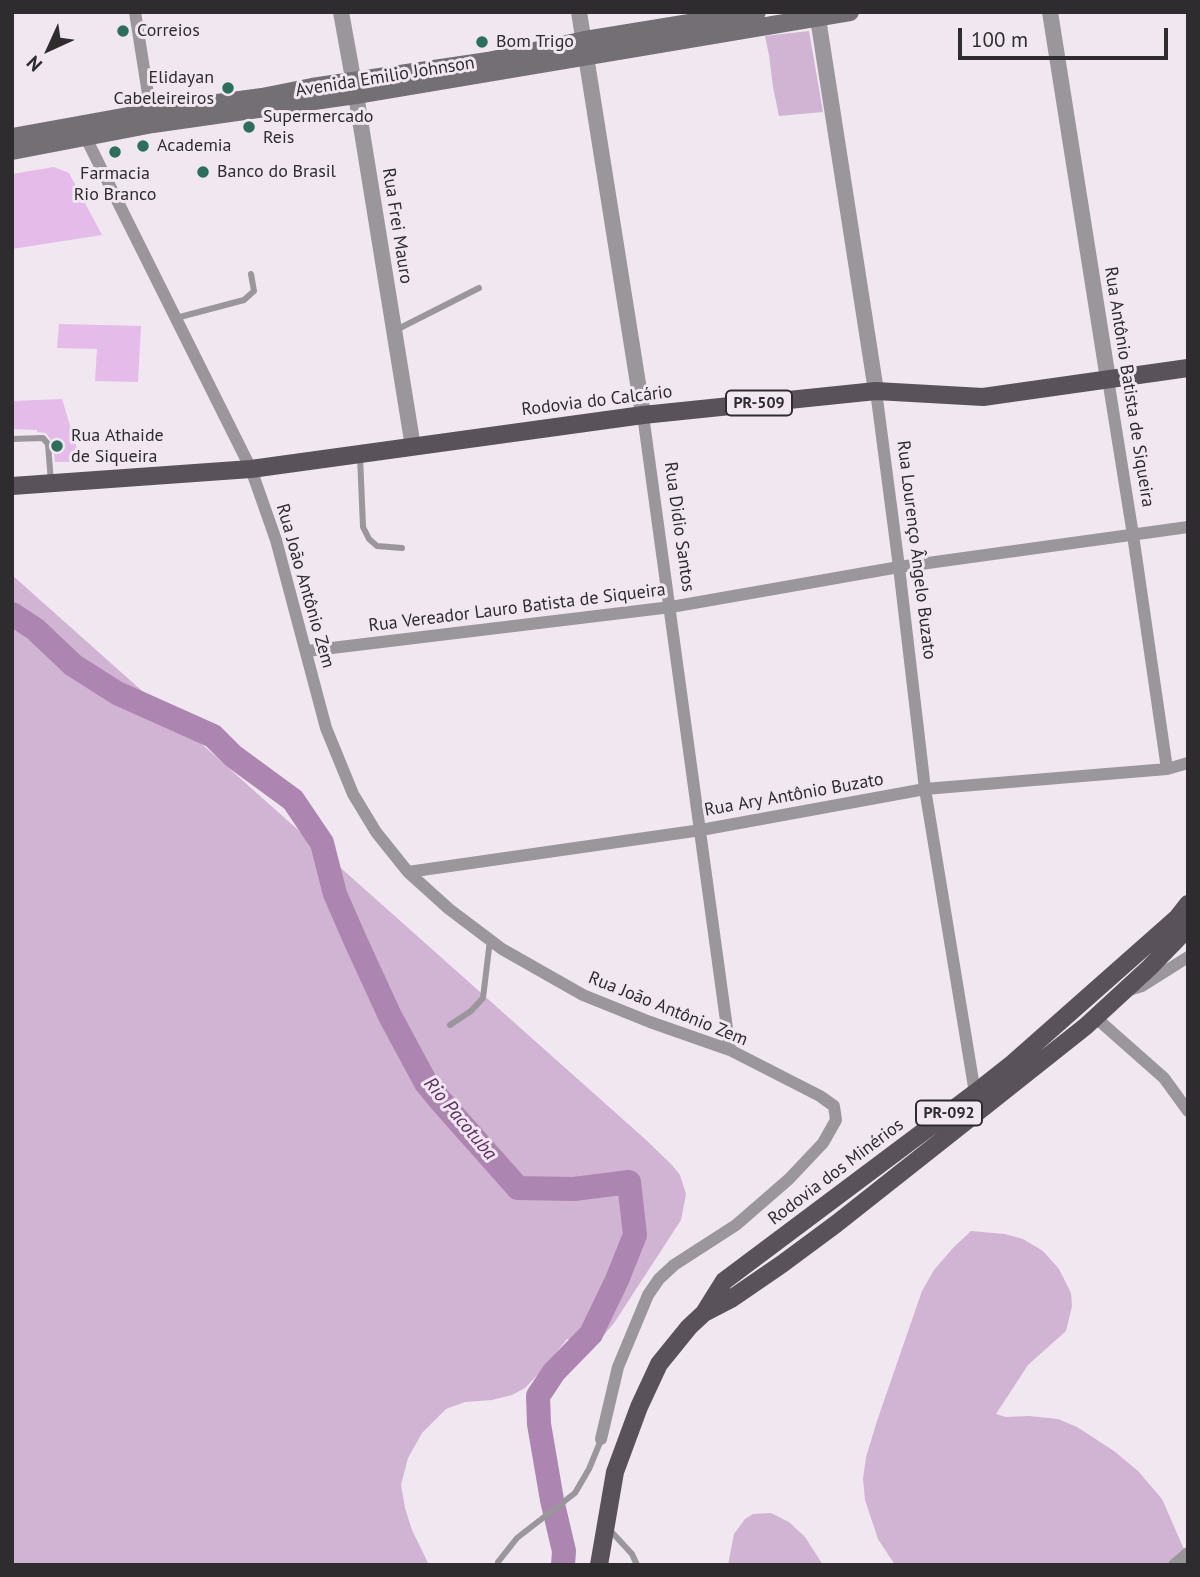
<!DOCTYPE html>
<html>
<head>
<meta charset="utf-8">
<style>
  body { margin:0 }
  #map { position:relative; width:1200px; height:1577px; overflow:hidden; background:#f0e7f1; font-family:"PT Sans",sans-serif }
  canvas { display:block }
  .frame { position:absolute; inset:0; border:14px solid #2f2c30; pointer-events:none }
  .north { position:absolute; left:14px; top:14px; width:70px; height:70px; -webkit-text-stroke:5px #f0e7f1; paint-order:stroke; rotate:225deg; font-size:19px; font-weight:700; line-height:28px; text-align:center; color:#2f2c30 }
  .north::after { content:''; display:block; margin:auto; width:24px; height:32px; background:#2f2c30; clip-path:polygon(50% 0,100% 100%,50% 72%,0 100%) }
  .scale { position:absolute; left:958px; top:28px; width:210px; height:32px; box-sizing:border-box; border:4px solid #2f2c30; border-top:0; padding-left:9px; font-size:21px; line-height:24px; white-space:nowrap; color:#2f2c30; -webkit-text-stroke:5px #f0e7f1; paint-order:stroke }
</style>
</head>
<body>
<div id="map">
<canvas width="1200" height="1577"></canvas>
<div class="frame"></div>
<div class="north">N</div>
<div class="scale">100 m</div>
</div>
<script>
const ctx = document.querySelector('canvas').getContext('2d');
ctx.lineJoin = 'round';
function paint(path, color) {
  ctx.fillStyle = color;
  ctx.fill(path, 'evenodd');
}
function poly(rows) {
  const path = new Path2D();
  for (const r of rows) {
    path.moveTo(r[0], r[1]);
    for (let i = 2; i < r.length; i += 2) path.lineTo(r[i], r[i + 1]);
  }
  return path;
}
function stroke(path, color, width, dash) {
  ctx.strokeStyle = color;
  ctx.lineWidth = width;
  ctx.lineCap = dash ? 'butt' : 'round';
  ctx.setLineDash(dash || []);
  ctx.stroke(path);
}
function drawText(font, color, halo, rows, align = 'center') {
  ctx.font = font + ' "PT Sans",sans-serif';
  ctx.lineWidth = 6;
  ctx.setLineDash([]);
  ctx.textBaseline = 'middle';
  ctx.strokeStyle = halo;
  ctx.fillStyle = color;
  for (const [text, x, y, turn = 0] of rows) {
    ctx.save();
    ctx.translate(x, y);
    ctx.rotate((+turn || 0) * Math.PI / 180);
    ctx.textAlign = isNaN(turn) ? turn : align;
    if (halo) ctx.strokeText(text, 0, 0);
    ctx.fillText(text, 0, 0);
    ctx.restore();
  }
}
paint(poly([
  [809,31,823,112,779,116,773,87,769,55,765,36],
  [12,575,645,1139,672,1165,680,1175,686,1194,681,1220,614,1323,598,1342,583,1344,567,1339,544,1368,525,1388,512,1395,492,1400,465,1402,446,1409,422,1433,408,1458,401,1485,405,1508,412,1530,429,1565,12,1565],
  [971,1231,1005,1234,1023,1239,1043,1251,1059,1269,1071,1293,1072,1306,1066,1331,1028,1365,996,1414,1006,1417,1029,1416,1058,1419,1077,1427,1114,1451,1138,1471,1162,1499,1183,1547,1188,1553,1188,1565,895,1565,878,1539,865,1500,863,1479,866,1457,877,1421,922,1291,934,1270,953,1248],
  [771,1513,789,1522,805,1537,823,1565,728,1565,734,1534,745,1519,753,1514]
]), '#d1b3d3');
stroke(poly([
  [12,614,35,629,73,665,117,693,213,736,233,756,293,800,322,843,335,894,356,942,390,1016,426,1083,439,1099,518,1188,574,1189,629,1182,635,1235,617,1280,591,1334,554,1372,538,1396,539,1424,552,1500,564,1551,563,1565]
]), '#ac85b0', 24);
paint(poly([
  [54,167,69,173,102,235,12,249,12,174],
  [59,324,141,326,138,382,95,381,97,349,57,348],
  [62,399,81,462,55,462,53,443,46,433,37,432,37,430,12,429,12,401]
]), '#e5bbe9');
stroke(poly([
  [176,318,244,300,254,291,251,274],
  [396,330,479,288],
  [12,439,43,438,48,444,51,482],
  [360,456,363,527,369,539,377,546,402,548],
  [450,1025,471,1011,483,998,490,940],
  [608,1528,632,1554,637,1565],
  [498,1565,498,1562,517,1538,575,1493,589,1469,601,1440]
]), '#9a969b', 6);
stroke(poly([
  [135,12,152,119],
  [83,132,251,469,276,540,326,728,353,794,376,832,408,872,449,909,502,949,583,995,650,1022,730,1050,820,1096,834,1106,836,1120,823,1143,789,1179,736,1225,674,1265,659,1279,648,1295,618,1367,601,1439],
  [1108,379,1133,535,1167,769],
  [876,391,899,567,925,789,975,1093],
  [643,415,730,1050],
  [307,651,671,607,899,567,1188,527],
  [408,872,701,830,925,789,1167,769,1188,763],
  [1129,990,1142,986,1188,957],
  [1095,1017,1164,1078,1188,1111],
  [1174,1565,1188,1553]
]), '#9a969b', 12);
stroke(poly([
  [341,12,356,95,413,447],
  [579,12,643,415],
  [817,12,876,391],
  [1050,12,1108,379]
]), '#9a969b', 16);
stroke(poly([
  [12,137,150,112,262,97,312,87,488,61,585,40,757,12],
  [12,151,153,124,356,95,850,12]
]), '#746e75', 18);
stroke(poly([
  [12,486,251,469,643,415,876,391,983,397,1188,368],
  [704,1313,731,1299,782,1264,836,1224,955,1130,1086,1026,1149,968,1188,928],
  [599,1565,615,1472,639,1407,659,1364,689,1327,704,1313,724,1281,975,1093,1013,1063,1177,918,1188,904]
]), '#59525a', 18);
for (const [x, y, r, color] of [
  [123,31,7,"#2d6e5d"],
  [482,42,7,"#2d6e5d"],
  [228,88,7,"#2d6e5d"],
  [249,127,7,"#2d6e5d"],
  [143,146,7,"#2d6e5d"],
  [115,152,7,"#2d6e5d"],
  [203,172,7,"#2d6e5d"],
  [57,446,7,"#2d6e5d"]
]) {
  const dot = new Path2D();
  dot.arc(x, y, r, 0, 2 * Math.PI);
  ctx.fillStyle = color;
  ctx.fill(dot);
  stroke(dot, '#f0e7f1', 2.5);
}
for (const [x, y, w] of [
  [759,403,66],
  [949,1113,66]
]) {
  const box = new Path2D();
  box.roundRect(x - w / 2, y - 12.5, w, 25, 5);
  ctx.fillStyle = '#f0e7f1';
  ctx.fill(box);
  stroke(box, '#2f2c30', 2);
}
drawText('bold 16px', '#2f2c30', null, [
  ["PR-509",759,403],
  ["PR-092",949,1113]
]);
drawText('18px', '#2f2c30', '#f0e7f1', [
  ["Correios",137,31],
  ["Bom Trigo",496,42],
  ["Elidayan",214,78,"right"],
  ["Cabeleireiros",214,99,"right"],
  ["Supermercado",263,117],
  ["Reis",263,138],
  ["Academia",157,146],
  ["Banco do Brasil",217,172],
  ["Farmacia",115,174,"center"],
  ["Rio Branco",115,195,"center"],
  ["Rua Athaide",71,436],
  ["de Siqueira",71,457]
], 'left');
drawText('18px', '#2f2c30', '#f0e7f1', [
  ["Avenida Emilio Johnson",385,77,-9],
  ["Rua Frei Mauro",397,226,81],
  ["Rua Antônio Batista de Siqueira",1129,387,81],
  ["Rodovia do Calcário",597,401,-7],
  ["Rua Didio Santos",679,527,82],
  ["Rua Lourenço Ângelo Buzato",916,550,83],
  ["Rua João Antônio Zem",305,586,74],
  ["Rua Vereador Lauro Batista de Siqueira",517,608,-7],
  ["Rua Ary Antônio Buzato",794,795,-10],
  ["Rua João Antônio Zem",668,1009,22],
  ["Rodovia dos Minérios",836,1172,-37]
]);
drawText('italic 19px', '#5e2c63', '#f0e7f1', [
  ["Rio Pacotuba",460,1119,50]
]);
</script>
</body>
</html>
